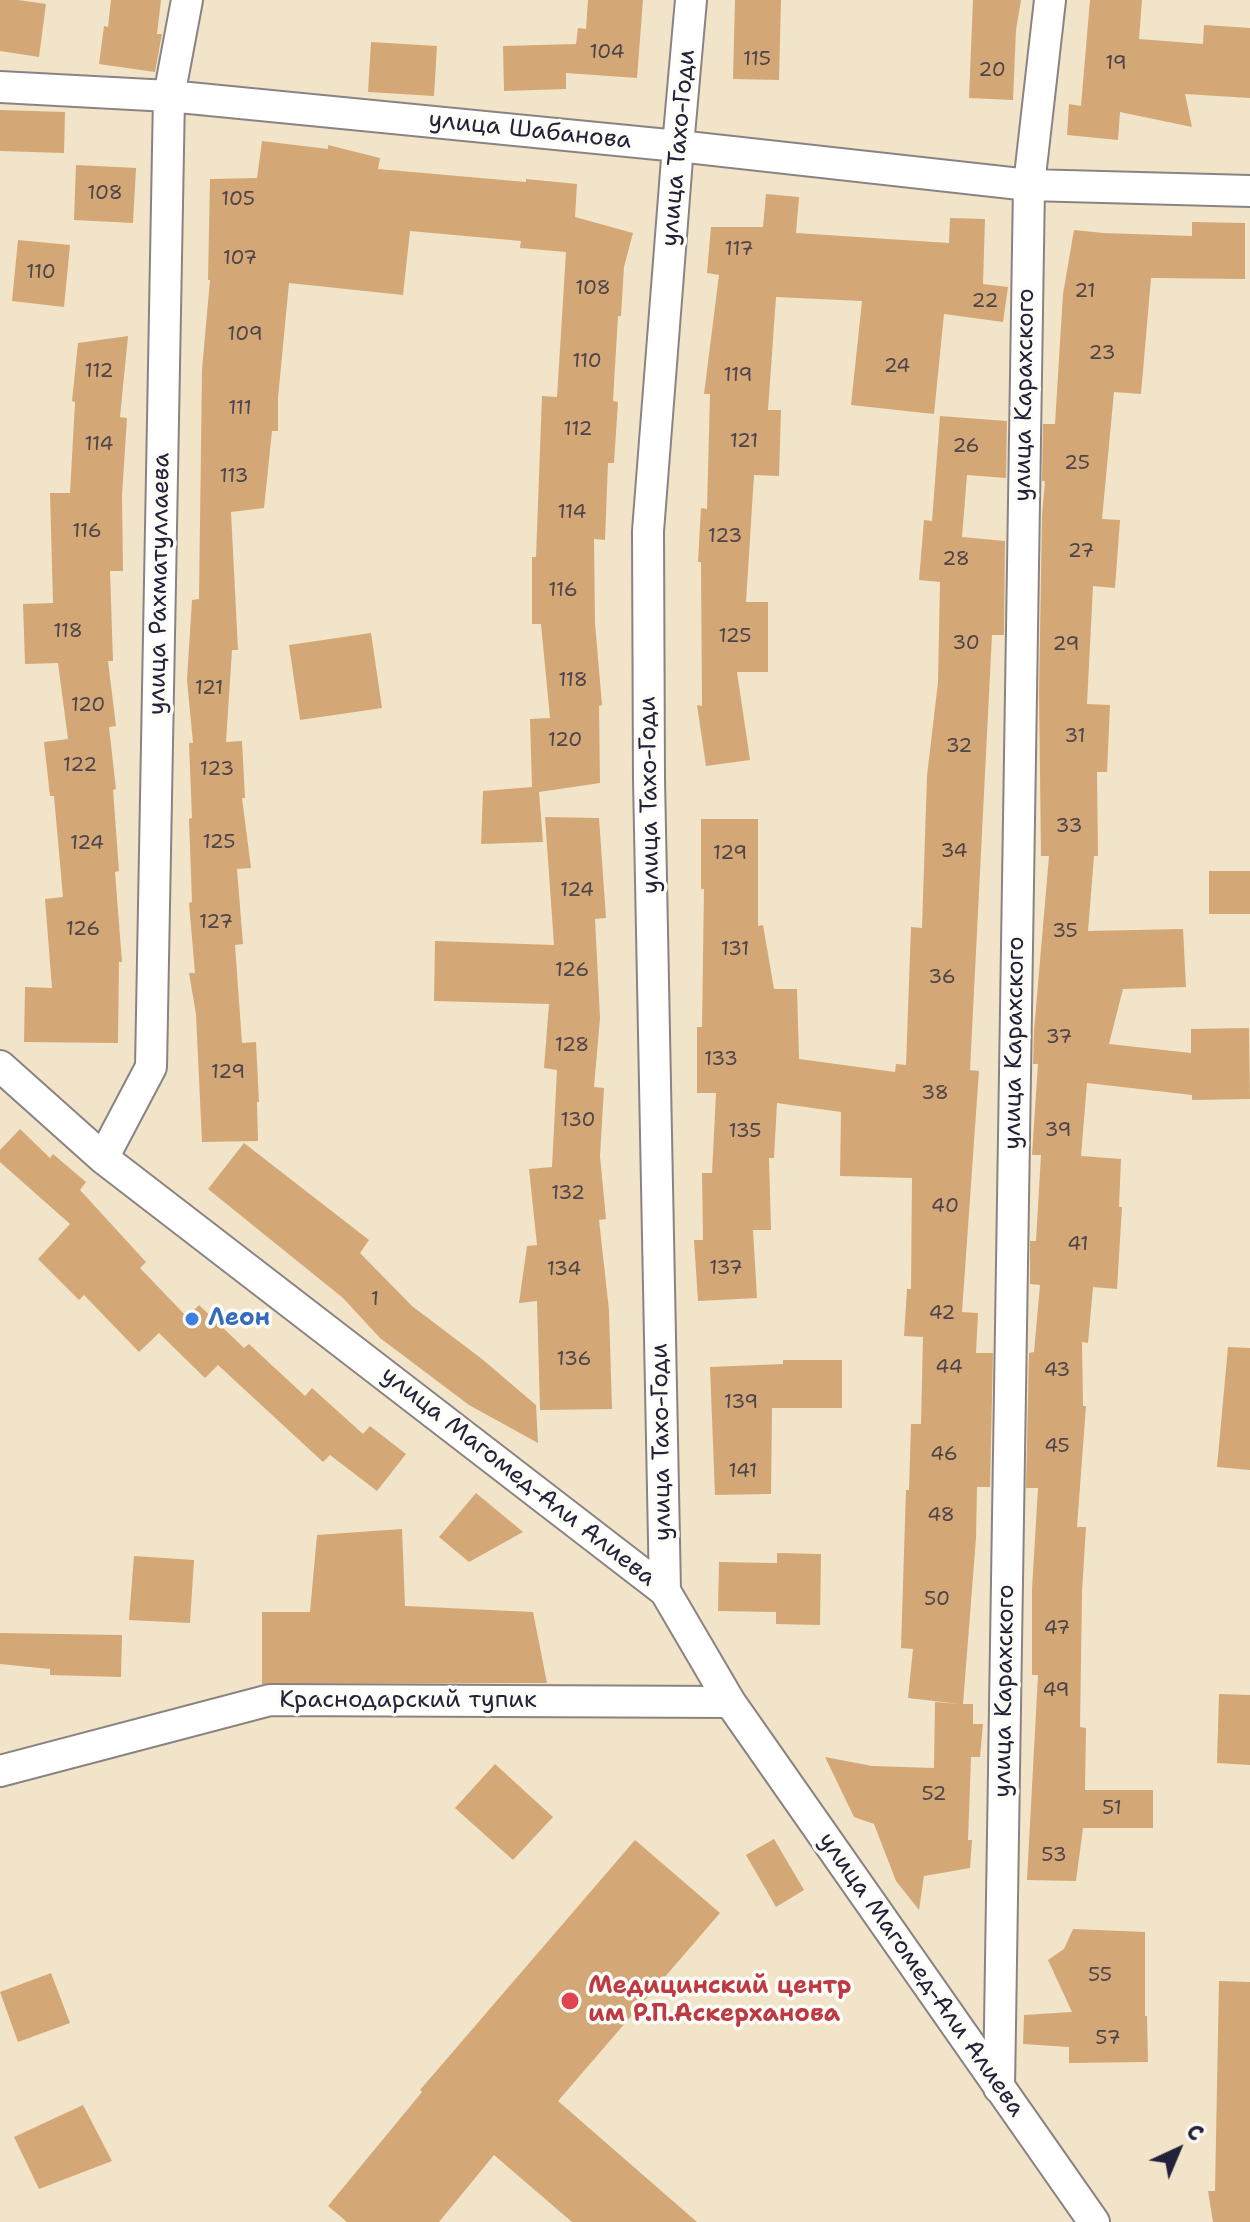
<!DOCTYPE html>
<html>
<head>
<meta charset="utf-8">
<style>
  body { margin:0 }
  #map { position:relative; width:1250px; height:2222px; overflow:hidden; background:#f1e4c8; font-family:"Shantell Sans",sans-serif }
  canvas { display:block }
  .north { position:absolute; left:1138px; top:2110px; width:80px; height:80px; -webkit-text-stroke:6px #fdfcf7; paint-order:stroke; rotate:44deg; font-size:22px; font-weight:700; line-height:32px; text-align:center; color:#22223b }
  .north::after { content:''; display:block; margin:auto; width:28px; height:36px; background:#22223b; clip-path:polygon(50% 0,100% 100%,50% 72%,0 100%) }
</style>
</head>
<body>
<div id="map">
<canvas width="1250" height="2222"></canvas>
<div class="north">С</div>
</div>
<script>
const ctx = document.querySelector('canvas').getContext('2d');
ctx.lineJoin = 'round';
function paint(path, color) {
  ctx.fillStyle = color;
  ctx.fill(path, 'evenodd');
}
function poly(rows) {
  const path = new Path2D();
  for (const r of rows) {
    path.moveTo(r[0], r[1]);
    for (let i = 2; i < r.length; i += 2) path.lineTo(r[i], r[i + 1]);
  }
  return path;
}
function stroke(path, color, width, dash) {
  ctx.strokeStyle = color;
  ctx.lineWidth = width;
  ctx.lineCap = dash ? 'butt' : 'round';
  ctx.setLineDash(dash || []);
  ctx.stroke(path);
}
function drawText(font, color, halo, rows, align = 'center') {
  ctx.font = font + ' "Shantell Sans",sans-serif';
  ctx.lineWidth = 7;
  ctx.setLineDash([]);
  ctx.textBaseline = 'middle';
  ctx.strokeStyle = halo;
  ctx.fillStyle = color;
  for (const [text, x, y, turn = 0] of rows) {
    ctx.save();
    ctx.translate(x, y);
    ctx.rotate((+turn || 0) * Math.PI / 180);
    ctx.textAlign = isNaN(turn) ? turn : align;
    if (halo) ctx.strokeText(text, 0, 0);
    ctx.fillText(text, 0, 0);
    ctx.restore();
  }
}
paint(poly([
  [0,0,18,0,46,4,39,57,0,51],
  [111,0,161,0,157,34,162,34,155,72,99,64,104,26,108,27],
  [588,0,643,0,637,78,566,73,566,89,504,91,503,46,576,44,578,28,586,29],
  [735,0,781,0,779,80,733,79],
  [973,0,1021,0,1016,30,1013,100,969,98],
  [1090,0,1142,0,1139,39,1203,44,1204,25,1250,28,1250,98,1185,94,1192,127,1120,112,1118,140,1067,135,1069,104,1081,106],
  [371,42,437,46,434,96,368,92],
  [0,110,65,112,64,153,0,151],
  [262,141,328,149,328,145,380,158,378,169,526,182,526,179,577,184,575,217,633,233,624,267,621,316,618,316,613,401,618,402,614,463,608,463,605,540,594,539,595,623,602,705,599,706,600,783,539,792,543,842,481,844,483,791,532,787,530,719,550,718,541,624,532,624,532,557,536,557,542,396,557,397,566,252,520,248,521,241,410,231,403,295,289,283,278,398,278,431,272,431,264,508,231,512,238,650,232,650,226,742,242,741,245,798,242,798,251,868,237,869,243,944,235,945,242,1043,256,1042,259,1102,257,1102,258,1141,202,1142,196,1014,189,973,195,973,189,903,192,902,189,819,192,818,189,743,193,743,187,680,192,600,199,599,202,370,210,280,208,280,210,179,257,178],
  [76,165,136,168,133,223,74,220],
  [766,194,799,197,796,233,949,243,950,218,985,219,983,284,1008,287,1003,322,944,314,934,414,851,405,862,301,776,297,768,410,781,410,779,476,754,475,746,602,768,602,768,672,737,672,750,760,706,766,697,705,702,706,701,562,698,562,701,508,707,509,710,394,704,394,719,275,707,273,711,227,763,227],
  [1192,222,1245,223,1245,279,1151,278,1141,394,1114,392,1102,519,1120,520,1115,588,1093,586,1087,704,1110,705,1107,772,1097,772,1098,856,1094,856,1088,931,1183,929,1186,987,1123,989,1109,1044,1191,1053,1191,1029,1249,1028,1250,1099,1192,1100,1192,1095,1087,1083,1081,1156,1121,1159,1119,1207,1122,1207,1117,1289,1093,1287,1088,1343,1082,1342,1083,1406,1086,1406,1077,1527,1086,1527,1082,1592,1080,1727,1086,1728,1085,1790,1153,1790,1153,1828,1083,1828,1076,1881,1027,1880,1038,1675,1032,1675,1032,1589,1038,1488,1026,1488,1029,1353,1034,1352,1040,1285,1030,1284,1030,1241,1036,1241,1041,1155,1032,1155,1038,1064,1033,1064,1034,1031,1049,856,1041,856,1039,693,1042,515,1045,481,1042,481,1043,424,1055,424,1063,294,1074,230,1103,233,1192,236],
  [18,240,70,245,64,307,12,301],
  [128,336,120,417,127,418,122,495,123,571,110,571,113,661,108,661,116,726,109,727,116,789,113,790,119,871,115,872,122,962,119,962,118,1043,24,1042,25,987,52,988,45,899,63,897,54,796,50,796,44,742,68,739,58,663,25,664,23,604,53,603,50,493,70,493,75,402,72,401,78,343],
  [940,416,1007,421,1006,478,967,475,962,537,1005,541,1004,635,992,635,970,1070,979,1071,962,1312,978,1313,976,1353,993,1353,990,1487,977,1487,976,1538,963,1704,973,1704,973,1724,983,1724,980,1757,971,1757,968,1840,972,1840,970,1868,924,1876,919,1910,896,1881,874,1824,854,1817,825,1757,872,1766,934,1768,935,1702,960,1704,908,1698,913,1649,901,1648,906,1490,909,1490,911,1424,921,1424,923,1337,904,1336,907,1289,911,1289,912,1178,840,1176,841,1112,777,1103,774,1158,769,1158,771,1230,753,1230,757,1298,698,1301,694,1240,703,1240,702,1173,712,1173,716,1093,697,1093,697,1027,702,1027,704,889,701,889,701,819,758,819,758,926,763,925,774,989,797,989,799,1059,895,1072,896,1064,906,1065,911,927,922,928,927,776,938,682,940,582,919,580,924,520,932,521],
  [371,633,382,708,300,720,289,645],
  [545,817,599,818,606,918,595,919,600,1018,594,1087,604,1088,600,1156,606,1219,599,1220,609,1310,612,1409,540,1410,537,1301,519,1303,527,1246,537,1245,529,1169,552,1167,557,1070,544,1068,549,1004,434,1001,435,941,554,945],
  [1209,871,1250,871,1250,914,1209,914],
  [20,1129,50,1158,53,1154,86,1182,80,1190,146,1262,140,1268,187,1317,199,1305,244,1348,249,1344,305,1396,312,1388,363,1434,370,1426,406,1454,377,1491,330,1455,323,1462,218,1365,205,1378,159,1333,139,1352,84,1295,79,1300,38,1259,70,1224,0,1162,0,1150],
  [244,1143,369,1240,360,1253,412,1306,482,1359,536,1405,538,1443,469,1405,380,1338,343,1298,208,1189],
  [1228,1347,1250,1348,1250,1470,1217,1467],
  [783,1360,842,1360,842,1408,772,1408,771,1494,715,1495,710,1367,783,1364],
  [476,1493,523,1532,469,1562,439,1537],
  [402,1529,405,1606,533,1612,547,1683,262,1684,262,1612,310,1612,317,1535],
  [777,1553,821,1554,820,1625,776,1624,776,1612,718,1611,719,1562,777,1563],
  [134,1556,194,1560,190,1623,129,1620],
  [0,1633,122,1635,121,1677,50,1675,50,1669,0,1664],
  [1219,1694,1250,1695,1250,1765,1217,1763],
  [495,1764,553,1817,513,1860,455,1808],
  [774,1839,804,1890,776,1907,746,1855],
  [635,1840,720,1913,558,2101,697,2222,572,2222,494,2155,439,2222,347,2222,328,2206,422,2092,420,2090],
  [1073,1929,1145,1932,1145,2016,1147,2016,1148,2062,1069,2063,1069,2047,1023,2044,1024,2015,1072,2012,1048,1960,1064,1949],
  [51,1973,70,2023,18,2042,0,1992],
  [1219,1981,1250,1982,1250,2222,1213,2222,1208,2191,1215,2191],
  [83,2105,112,2161,39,2189,14,2137]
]), '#d3a876');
const minor = poly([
  [0,87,169,96,678,146,1029,185,1250,191],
  [0,1066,103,1158,665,1591,730,1702,1094,2222],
  [103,1158,151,1067,169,96,187,0],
  [665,1591,649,779,648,531,678,146,691,0],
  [0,1771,270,1700,730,1702],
  [999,2088,1029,185,1050,0]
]);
stroke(minor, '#8a8382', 34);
stroke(minor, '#fff', 30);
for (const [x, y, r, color] of [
  [192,1319,8,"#3f7fe0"],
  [570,2001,10,"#e0444e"]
]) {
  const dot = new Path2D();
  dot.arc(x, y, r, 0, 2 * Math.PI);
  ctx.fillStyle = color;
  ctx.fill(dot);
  stroke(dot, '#fdfcf7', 3);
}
drawText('20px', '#4e444a', null, [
  ["104",607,53],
  ["115",757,60],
  ["19",1116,64],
  ["20",992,71],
  ["108",105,194],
  ["105",238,200],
  ["117",739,250],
  ["107",240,259],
  ["110",41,273],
  ["108",593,289],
  ["21",1085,292],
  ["22",985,302],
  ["109",245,335],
  ["23",1102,354],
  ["110",587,362],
  ["24",897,367],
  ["112",99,372],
  ["119",738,376],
  ["111",240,409],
  ["112",578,430],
  ["121",744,442],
  ["114",99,445],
  ["26",966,447],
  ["25",1077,464],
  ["113",234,477],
  ["114",572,513],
  ["116",87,532],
  ["123",725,537],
  ["27",1081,552],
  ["28",956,560],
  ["116",563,591],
  ["118",68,632],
  ["125",735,637],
  ["30",966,644],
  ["29",1066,645],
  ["118",573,681],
  ["121",209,689],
  ["120",88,706],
  ["31",1075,737],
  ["120",565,741],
  ["32",959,747],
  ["122",80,766],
  ["123",217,770],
  ["33",1069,827],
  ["125",219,843],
  ["124",87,844],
  ["34",954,852],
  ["129",730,854],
  ["124",577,891],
  ["127",216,923],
  ["126",83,930],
  ["35",1065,932],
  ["131",735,950],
  ["126",572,971],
  ["36",942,978],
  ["37",1059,1038],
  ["128",572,1046],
  ["133",721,1060],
  ["129",228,1073],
  ["38",935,1094],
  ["130",578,1121],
  ["39",1058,1131],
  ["135",745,1132],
  ["132",568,1194],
  ["40",945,1207],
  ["41",1078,1245],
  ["137",726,1269],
  ["134",564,1270],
  ["1",375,1300],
  ["42",942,1314],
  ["136",574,1360],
  ["44",949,1368],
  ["43",1057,1371],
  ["139",741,1403],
  ["45",1057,1447],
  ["46",944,1455],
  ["141",743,1472],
  ["48",941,1516],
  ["50",937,1600],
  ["47",1057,1629],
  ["49",1056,1691],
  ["52",934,1795],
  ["51",1112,1809],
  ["53",1054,1856],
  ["55",1100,1976],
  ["57",1108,2039]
]);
drawText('24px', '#22223b', '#fdfcf7', [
  ["улица Шабанова",530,131,6],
  ["улица Тахо-Годи",679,148,-85],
  ["улица Карахского",1025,395,-89],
  ["улица Рахматуллаева",160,584,-89],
  ["улица Тахо-Годи",650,795,-91],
  ["улица Карахского",1015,1043,-89],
  ["улица Тахо-Годи",662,1442,-91],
  ["улица Магомед-Али Алиева",518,1477,38],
  ["улица Карахского",1005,1691,-89],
  ["Краснодарский тупик",408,1701],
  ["улица Магомед-Али Алиева",921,1975,55]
]);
drawText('bold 24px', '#366cbe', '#fdfcf7', [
  ["Леон",208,1319]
], 'left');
drawText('bold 24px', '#be3a42', '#fdfcf7', [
  ["Медицинский центр",588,1987],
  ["им Р.П.Аскерханова",588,2015]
], 'left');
</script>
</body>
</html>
